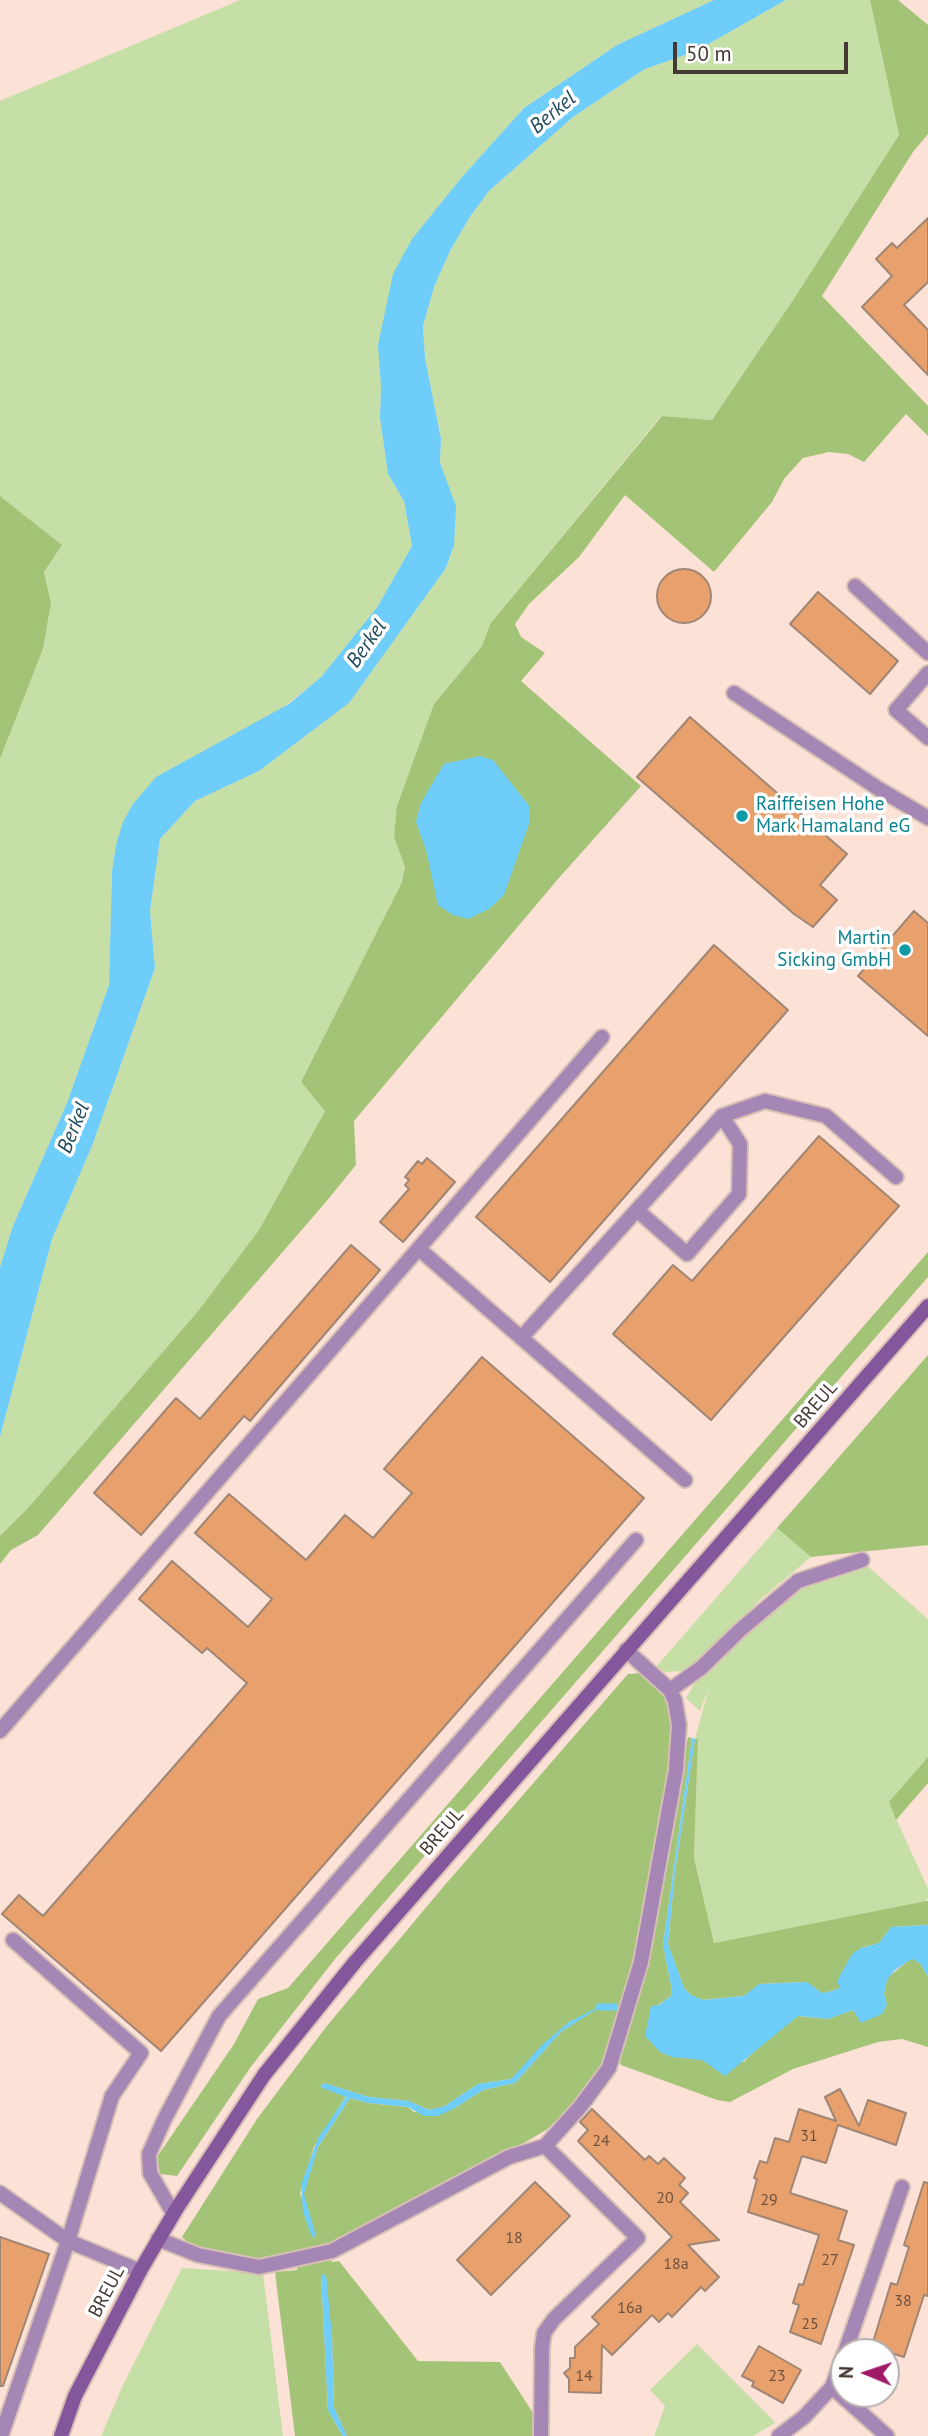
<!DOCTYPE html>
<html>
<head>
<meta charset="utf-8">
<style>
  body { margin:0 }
  #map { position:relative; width:928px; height:2436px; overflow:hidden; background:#fce1d6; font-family:"PT Sans",sans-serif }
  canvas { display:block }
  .north { position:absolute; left:830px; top:2338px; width:70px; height:70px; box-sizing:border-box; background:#fff; border:2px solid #b5afad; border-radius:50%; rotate:272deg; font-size:19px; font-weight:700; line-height:28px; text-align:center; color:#453833 }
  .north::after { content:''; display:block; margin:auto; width:24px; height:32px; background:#a01966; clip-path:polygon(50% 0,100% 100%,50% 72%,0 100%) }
  .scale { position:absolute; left:673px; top:42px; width:175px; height:32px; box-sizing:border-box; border:4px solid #453833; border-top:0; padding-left:9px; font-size:21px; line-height:24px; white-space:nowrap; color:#453833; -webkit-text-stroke:5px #fff; paint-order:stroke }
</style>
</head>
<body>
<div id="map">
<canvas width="928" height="2436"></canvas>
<div class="north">N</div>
<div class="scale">50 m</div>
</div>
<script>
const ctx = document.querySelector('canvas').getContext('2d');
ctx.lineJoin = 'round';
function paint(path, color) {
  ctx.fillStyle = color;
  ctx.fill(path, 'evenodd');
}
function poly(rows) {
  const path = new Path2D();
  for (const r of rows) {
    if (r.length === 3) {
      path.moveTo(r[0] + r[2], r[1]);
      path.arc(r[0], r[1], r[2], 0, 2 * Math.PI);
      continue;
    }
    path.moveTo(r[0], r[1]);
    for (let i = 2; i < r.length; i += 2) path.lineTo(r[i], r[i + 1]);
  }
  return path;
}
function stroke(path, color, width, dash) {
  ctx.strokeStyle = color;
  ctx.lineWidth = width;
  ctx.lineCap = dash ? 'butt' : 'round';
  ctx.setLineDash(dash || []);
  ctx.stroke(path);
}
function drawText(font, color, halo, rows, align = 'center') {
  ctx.font = font + ' "PT Sans",sans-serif';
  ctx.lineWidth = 7;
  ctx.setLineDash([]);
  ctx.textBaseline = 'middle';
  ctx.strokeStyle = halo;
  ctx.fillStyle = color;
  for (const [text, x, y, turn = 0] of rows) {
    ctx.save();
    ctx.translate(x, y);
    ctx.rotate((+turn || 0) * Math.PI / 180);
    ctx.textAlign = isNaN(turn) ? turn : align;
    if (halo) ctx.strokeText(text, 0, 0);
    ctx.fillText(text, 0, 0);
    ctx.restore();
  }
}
paint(poly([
  [240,0,714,0,617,45,524,108,462,177,412,240,381,386,380,418,388,474,404,501,412,546,378,606,322,676,116,845,112,871,109,985,67,1103,13,1226,0,1267,0,759,43,649,51,603,44,572,62,545,0,496,0,101],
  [786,0,870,0,899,135,795,297,712,420,661,416,490,624,482,646,434,704,394,837,405,867,402,882,301,1082,325,1111,259,1230,199,1310,28,1508,0,1536,0,1437,52,1239,92,1146,155,968,150,911,160,839,195,801,259,771,349,703,446,568,454,545,446,483,440,463,441,439,425,358,423,326,434,287,450,251,469,218,489,191,573,117,645,69,696,51],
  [777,1528,811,1557,761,1599,697,1663,683,1671,667,1672,655,1668],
  [866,1565,928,1619,928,1757,889,1803,928,1889,928,1897,926,1901,714,1943,694,1858,698,1740,695,1739,709,1687,700,1711,686,1698,699,1676,767,1610,799,1587],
  [182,2268,263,2273,283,2436,101,2436,124,2383],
  [697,2344,775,2422,775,2423,753,2436,654,2436,665,2406,650,2390]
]), '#c5dfa6');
paint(poly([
  [870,0,898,0,928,25,928,134,913,152,822,296,928,406,928,436,906,414,864,462,848,454,829,452,803,458,784,479,772,502,714,572,625,495,579,557,529,604,515,624,521,637,545,653,521,681,641,786,558,879,354,1121,356,1165,325,1203,38,1535,11,1550,0,1564,0,1536,28,1508,199,1310,259,1230,325,1111,301,1082,402,882,405,867,394,837,397,806,434,704,482,646,490,624,662,416,712,420,795,297,899,135],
  [0,496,62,545,44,572,51,603,43,649,0,759],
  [928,1252,928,1277,335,1959,250,2068,177,2176,160,2174,157,2157,234,2044,258,1999,288,1988],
  [928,1355,928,1545,811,1557,777,1528],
  [643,1673,666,1699,671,1714,673,1740,654,1863,620,2016,600,2069,584,2092,566,2112,546,2130,524,2143,449,2179,357,2233,338,2241,317,2249,273,2258,247,2259,194,2248,182,2237,257,2119,326,2027,444,1886,628,1674],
  [596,2009,561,2032,515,2083,483,2090,455,2108,414,2112,408,2107,368,2103,350,2098,318,2147,303,2194,315,2237,300,2193,314,2147,346,2096,321,2087,324,2083,369,2097,408,2101,430,2110,445,2106,478,2084,511,2079,569,2022],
  [688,1737,692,1738,663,1945,672,1990,671,1996,658,2005,691,2058,744,2062,753,2051,798,2016,828,2019,853,2010,863,2022,887,2005,884,1994,887,1978,912,1958,920,1963,928,1977,928,2047,902,2039,878,2042,793,2069,730,2102,717,2100,621,2065,618,2058,638,1996,648,1953],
  [695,1739,698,1739,694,1858,714,1943,926,1901,928,1901,928,1925,891,1927,879,1943,861,1948,840,1988,832,1991,822,1993,806,1982,760,1984,744,1996,703,2000,691,1995,684,1988,668,1944,675,1872],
  [928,1757,928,1783,896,1820,889,1802],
  [330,2257,332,2262,339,2261,418,2361,500,2362,535,2416,534,2436,347,2436,334,2408,332,2336,321,2274,328,2410,343,2436,295,2436,275,2272,297,2270,297,2266]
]), '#a3c477');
paint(poly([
  [714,0,786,0,696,51,645,69,573,117,489,191,469,218,450,251,434,287,423,326,425,358,441,439,440,463,456,506,454,545,446,568,349,703,259,771,195,801,160,839,150,911,155,968,92,1146,52,1239,0,1437,0,1267,13,1226,67,1103,109,985,112,871,116,845,123,822,133,804,156,777,289,704,322,676,378,606,412,546,404,501,388,474,380,418,381,386,378,345,393,274,412,239,462,177,524,108,617,45],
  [480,756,493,760,530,807,530,821,504,895,489,909,468,919,453,915,438,905,426,850,416,822,421,803,444,764],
  [692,1738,695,1739,675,1872,668,1944,684,1988,691,1995,703,2000,744,1996,759,1984,807,1982,822,1993,832,1991,840,1988,837,1981,852,1954,861,1948,879,1943,891,1927,928,1925,928,1977,920,1963,912,1959,895,1970,887,1980,884,1994,887,2005,882,2014,861,2023,853,2010,828,2019,798,2016,725,2076,702,2060,672,2057,660,2052,645,2036,651,2006,659,2005,671,1996,672,1990,663,1945],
  [606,2003,605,2007,600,2007,561,2032,515,2083,483,2090,455,2108,438,2116,424,2116,408,2107,368,2103,350,2098,318,2147,304,2194,316,2236,312,2237,303,2212,301,2185,318,2138,346,2097,320,2087,324,2083,369,2097,409,2101,429,2110,445,2106,478,2084,511,2079,543,2044,569,2022],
  [321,2274,326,2275,332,2336,334,2408,347,2436,343,2436,328,2410]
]), '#6ecdf9');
stroke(poly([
  [599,2007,615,2007]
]), '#6ecdf9', 7);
const building = poly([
  [928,218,928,282,904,305,928,330,928,375,862,307,892,276,876,259,892,243,897,248,928,218],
  [684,596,27],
  [818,592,898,661,870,694,790,624,818,592],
  [690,717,847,854,820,885,837,900,813,927,794,914,637,777,690,717],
  [914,911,928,923,928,1036,858,976,914,911],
  [714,945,788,1010,550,1282,476,1217,714,945],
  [819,1136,899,1206,711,1420,613,1334,673,1265,692,1281,819,1136],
  [427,1158,455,1182,403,1242,380,1222,409,1189,405,1185,409,1180,405,1177,418,1161,422,1164,427,1158],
  [351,1245,380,1270,250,1421,244,1416,141,1535,94,1493,176,1398,200,1419,351,1245],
  [482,1357,644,1498,161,2051,2,1914,19,1895,43,1916,247,1683,207,1648,202,1653,139,1599,172,1561,248,1627,272,1599,195,1533,229,1494,306,1560,345,1515,373,1538,412,1493,384,1469,482,1357],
  [840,2089,859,2126,868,2100,906,2113,896,2145,838,2125,826,2163,802,2156,790,2193,847,2211,838,2240,854,2245,821,2344,790,2332,799,2305,793,2303,799,2284,803,2285,819,2235,748,2212,757,2179,754,2178,760,2161,767,2163,775,2138,789,2142,799,2109,836,2121,825,2097,840,2089],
  [592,2109,645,2160,649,2156,658,2164,664,2158,685,2178,679,2185,688,2193,680,2202,719,2240,688,2245,719,2277,705,2291,701,2287,672,2317,668,2313,659,2322,652,2315,612,2355,602,2345,601,2393,569,2392,569,2379,564,2373,570,2368,570,2358,575,2358,575,2347,599,2324,592,2317,672,2237,578,2141,588,2130,580,2122,592,2109],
  [535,2182,570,2216,491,2295,457,2260,535,2182],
  [924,2182,928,2183,928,2296,924,2295,904,2357,888,2352,870,2352,891,2283,897,2285,909,2247,904,2245,924,2182],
  [0,2237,49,2254,3,2386,0,2386,0,2237],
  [759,2346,801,2370,783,2403,752,2386,754,2382,742,2376,759,2346]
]);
paint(building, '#e8a06c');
stroke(building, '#a08674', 2);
const service = poly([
  [855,586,928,653],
  [928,673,896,710,928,738],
  [734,693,879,789,928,818],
  [637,1210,687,1254,739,1194,740,1144,722,1116],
  [419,1249,685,1480],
  [521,1338,722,1116,765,1101,826,1116,896,1177],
  [670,1690,701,1668,740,1630,798,1581,862,1560],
  [0,1731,602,1037],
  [0,2193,68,2241,140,2271],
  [173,2213,150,2173,149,2154,164,2120,219,2016,636,1540],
  [158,2239,198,2255,259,2267,332,2251,509,2157,545,2146,580,2107,609,2068,641,1962,676,1770,679,1725,675,1701,670,1690,626,1650],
  [1,2436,68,2241,112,2096,141,2053,13,1940]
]);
const minor = poly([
  [845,2352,902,2187],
  [832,2387,887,2436],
  [541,2436,542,2348,544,2333,554,2319,638,2238,545,2146],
  [779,2436,804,2417,832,2387,844,2354]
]);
const secondary = poly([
  [61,2436,75,2396,140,2271,177,2208,264,2075,355,1962,928,1306]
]);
stroke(service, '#d7bfb5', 18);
stroke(minor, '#d7bfb5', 18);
stroke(secondary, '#d7bfb5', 18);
stroke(service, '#a586b5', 14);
stroke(minor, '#a586b5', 14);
stroke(secondary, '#84569b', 14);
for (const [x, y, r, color] of [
  [742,816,7,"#0f9aa8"],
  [905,950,7,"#0f9aa8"]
]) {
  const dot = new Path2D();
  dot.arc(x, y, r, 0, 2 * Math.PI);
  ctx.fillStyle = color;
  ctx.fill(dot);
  stroke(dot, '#fff', 2.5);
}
drawText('16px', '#6e5241', null, [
  ["31",809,2136],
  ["24",601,2141],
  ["20",665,2198],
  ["29",769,2200],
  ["18",514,2238],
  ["27",830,2260],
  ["18a",676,2264],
  ["38",903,2301],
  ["16a",630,2308],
  ["25",810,2324],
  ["14",584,2376],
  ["23",777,2376]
]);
drawText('19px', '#0d838f', '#fff', [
  ["Raiffeisen Hohe",756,805],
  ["Mark Hamaland eG",756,827],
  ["Martin",891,939,"right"],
  ["Sicking GmbH",891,961,"right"]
], 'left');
drawText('19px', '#453833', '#fff', [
  ["BREUL",816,1405,-49],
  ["BREUL",442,1832,-49],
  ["BREUL",107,2292,-62]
]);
drawText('italic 21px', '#224a5d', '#fff', [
  ["Berkel",553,113,-40],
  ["Berkel",367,644,-55],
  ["Berkel",74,1128,-68]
]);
</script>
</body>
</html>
